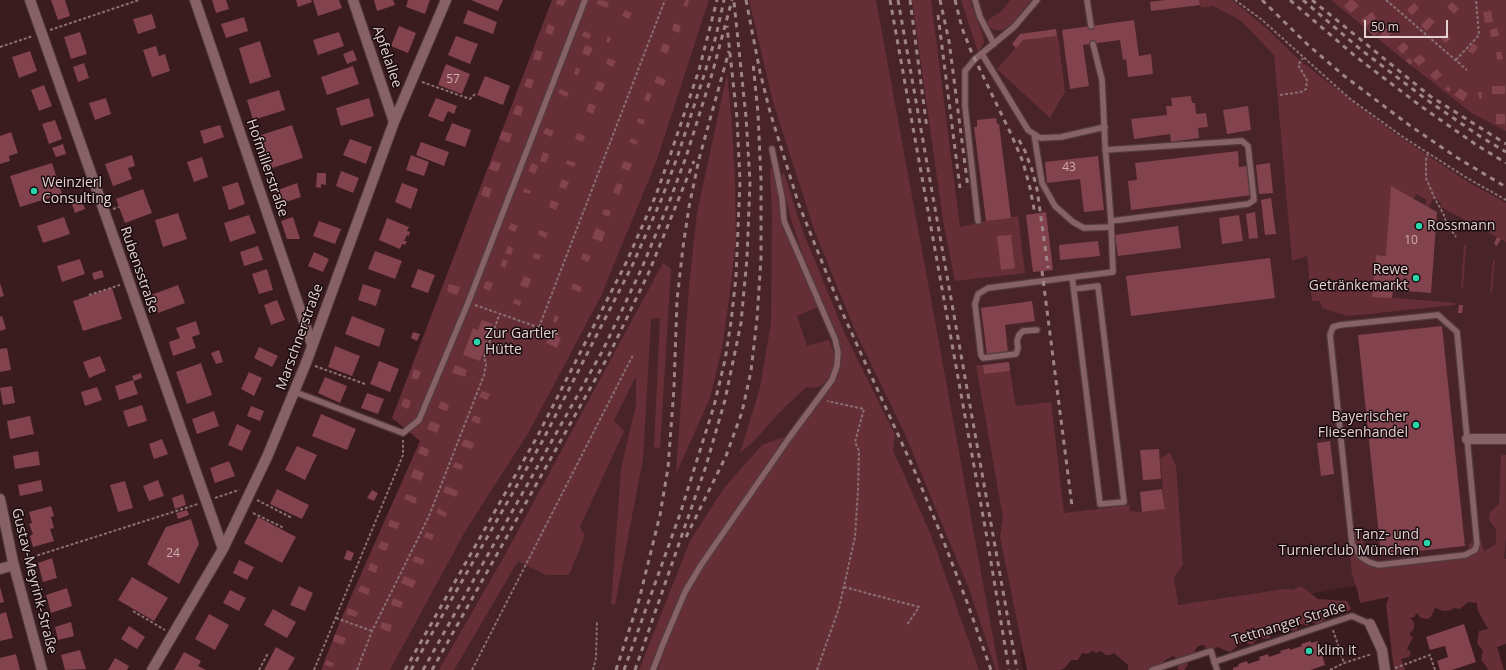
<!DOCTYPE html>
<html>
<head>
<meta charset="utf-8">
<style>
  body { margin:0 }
  #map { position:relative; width:1506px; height:670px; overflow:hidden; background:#3a1b20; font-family:"Open Sans",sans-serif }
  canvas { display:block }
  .scale { position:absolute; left:1364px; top:20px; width:84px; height:18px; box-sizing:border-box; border:2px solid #e4cfd1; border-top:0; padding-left:5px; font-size:12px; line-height:14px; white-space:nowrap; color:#e4cfd1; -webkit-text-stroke:3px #180b0d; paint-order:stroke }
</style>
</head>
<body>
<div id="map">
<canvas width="1506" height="670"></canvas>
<div class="scale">50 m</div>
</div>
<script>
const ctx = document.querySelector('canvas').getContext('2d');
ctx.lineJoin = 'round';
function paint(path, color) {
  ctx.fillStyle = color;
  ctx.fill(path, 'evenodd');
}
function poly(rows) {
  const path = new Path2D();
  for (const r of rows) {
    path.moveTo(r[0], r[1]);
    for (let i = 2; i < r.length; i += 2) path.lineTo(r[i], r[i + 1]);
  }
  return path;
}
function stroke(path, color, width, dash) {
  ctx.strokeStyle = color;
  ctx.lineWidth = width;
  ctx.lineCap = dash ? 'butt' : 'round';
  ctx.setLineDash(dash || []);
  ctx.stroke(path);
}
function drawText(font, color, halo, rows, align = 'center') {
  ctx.font = font + ' "Open Sans",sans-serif';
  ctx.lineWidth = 3;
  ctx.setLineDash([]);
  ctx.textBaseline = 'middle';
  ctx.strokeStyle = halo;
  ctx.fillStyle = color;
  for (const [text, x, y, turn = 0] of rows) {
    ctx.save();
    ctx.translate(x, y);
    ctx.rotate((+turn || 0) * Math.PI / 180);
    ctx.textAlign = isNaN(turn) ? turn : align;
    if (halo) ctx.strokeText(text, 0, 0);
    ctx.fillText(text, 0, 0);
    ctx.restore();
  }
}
paint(poly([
  [709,0,1331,0,1394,52,1473,114,1506,131,1506,559,1332,590,1020,650,1023,670,390,670,466,530,529,432,601,296,657,160]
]), '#482329');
paint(poly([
  [552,0,709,0,657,160,601,296,529,432,466,530,390,670,321,670,341,619,420,441,392,418],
  [749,0,876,0,999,670,996,670,969,589,905,434,857,335,815,232,773,102],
  [912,0,931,0,960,227,986,221,1018,216,1025,273,955,281,943,220],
  [961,0,970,0,983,36,984,43,978,52],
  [1010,0,1031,0,1012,24,1003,30,995,30,989,27,987,22,989,19,1002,11],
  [1199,0,1232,0,1265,27,1297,58,1361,108,1397,135,1468,182,1506,203,1506,242,1441,207,1441,203,1434,198,1429,207,1425,205,1427,200,1416,194,1386,256,1376,255,1373,296,1455,303,1455,305,1348,316,1322,308,1320,301,1312,301,1307,256,1292,261,1274,55,1240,20,1213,6,1201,8],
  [1331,0,1506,0,1506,131,1473,114,1394,52],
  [1058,36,1065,92,1050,118,997,69,1023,40],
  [727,74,732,125,735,181,736,240,730,292,722,348,710,398,676,474,689,286,697,213],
  [774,168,782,218,786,232,818,307,797,316,807,346,829,340,834,352,833,373,822,385,814,388,806,387,779,413,756,439,740,453,760,388,771,323,772,215,770,169],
  [784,173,803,232,845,334,895,435,893,450,931,535,979,670,658,670,666,643,686,594,698,574,786,447,835,381,840,366,837,338,803,256,791,219,780,175],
  [1464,245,1466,245,1466,246,1463,288,1461,288],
  [1493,260,1495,260,1492,293,1490,293],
  [663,263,671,269,660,448,654,447,660,318,651,319,643,459,615,605,611,604,621,469,636,405,636,376,614,421,624,431,580,527,585,536,569,575,546,575,518,561,454,670,439,670,506,553],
  [976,365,983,365,984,374,1010,371,1016,406,1051,402,1064,513,1130,505,1129,511,1142,512,1165,509,1160,459,1170,452,1176,466,1183,565,1174,577,1178,605,1271,591,1287,589,1292,590,1301,586,1318,599,1347,601,1351,609,1347,612,1342,612,1333,616,1327,617,1322,622,1316,624,1311,621,1307,626,1302,624,1298,625,1297,630,1290,631,1284,627,1275,632,1271,632,1270,638,1266,639,1261,638,1255,641,1252,645,1243,642,1230,652,1217,647,1213,650,1207,650,1204,645,1198,646,1195,650,1196,654,1190,656,1185,655,1185,658,1188,665,1184,670,1178,670,1177,659,1173,656,1164,661,1164,664,1148,670,1128,670,1128,665,1114,653,1110,655,1105,655,1101,651,1096,653,1092,651,1088,654,1082,653,1078,660,1071,660,1065,668,1060,670,1027,670,1000,537,1003,518],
  [784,437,773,456,699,564,680,594,649,670,639,670,690,541,724,488,762,445],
  [1501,454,1506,455,1506,536,1504,559,1506,559,1506,644,1497,647,1504,670,1487,670,1488,669,1481,660,1483,651,1477,643,1479,631,1488,629,1478,611,1477,603,1468,602,1460,609,1454,608,1451,610,1444,611,1435,608,1432,615,1428,619,1421,618,1417,613,1414,617,1410,618,1414,622,1414,629,1409,634,1413,637,1407,649,1411,652,1409,657,1401,659,1405,670,1394,670,1386,604,1389,597,1360,603,1357,589,1352,575,1348,534,1359,530,1363,538,1365,558,1378,568,1469,555,1469,544,1480,538,1484,551,1496,544,1496,529,1489,520,1490,512,1499,504]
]), '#662f38');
paint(poly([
  [51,0,65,0,70,16,58,20],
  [212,0,226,0,229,9,216,13],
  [296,0,311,0,312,2,298,7],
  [313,0,339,0,342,8,318,16],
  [374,0,393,0,395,5,377,11],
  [408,0,430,0,425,14,406,7],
  [471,0,503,0,498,11],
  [557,0,566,0,563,6,556,4],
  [598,0,609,2,607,8,597,4],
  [686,0,689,0,687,7,683,5],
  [1165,0,1199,0,1200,5,1151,11,1150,2],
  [1350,0,1353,0,1359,6,1351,13,1344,6],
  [1452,2,1459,9,1454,14,1447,7],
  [1414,3,1419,8,1412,15,1407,10],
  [468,10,497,22,493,34,463,23],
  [625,10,632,13,629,19,622,16],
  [1491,11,1493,22,1485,23,1483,12],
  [1372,12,1376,18,1366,26,1361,20],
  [152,14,156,28,138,34,133,19],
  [244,17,248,31,226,38,221,24],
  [1429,17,1435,22,1426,31,1421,25],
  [1134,20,1139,56,1151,54,1153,74,1128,77,1126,59,1123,60,1120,40,1083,45,1089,86,1070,89,1062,30],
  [674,23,681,26,679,33,672,30],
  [548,24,555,27,552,35,545,33],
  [399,26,416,33,408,53,391,46],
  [1373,28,1378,32,1374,36,1369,32],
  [1386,28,1392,33,1385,39,1380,34],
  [1497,28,1499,36,1491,37,1490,30],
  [1056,29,1057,36,1023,40,1016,48,1012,44,1020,34],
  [584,31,591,34,589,39,582,36],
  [80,32,87,54,71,59,64,37],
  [339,32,344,46,318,55,313,40],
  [1447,33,1451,39,1445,43,1441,38],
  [456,36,478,44,470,64,448,55],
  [608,36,611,38,609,43,606,42],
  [260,41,271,77,250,84,239,48],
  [1404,42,1409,48,1402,54,1397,48],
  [663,43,670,46,667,54,660,51],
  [1473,43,1478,47,1473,54,1468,51],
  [585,45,593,48,589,56,582,53],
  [156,46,159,56,165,54,170,71,152,77,143,50],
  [353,50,357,60,347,64,343,54],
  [536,50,543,52,540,61,533,59],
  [30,51,37,71,19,78,12,57],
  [1496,52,1501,52,1503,59,1497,60],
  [1420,54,1426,60,1419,66,1413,60],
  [608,58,616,61,613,67,606,64],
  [1409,58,1413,62,1410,65,1406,61],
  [84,63,89,78,78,82,73,67],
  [446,64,470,74,462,94,438,85],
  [353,66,359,84,327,95,321,77],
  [576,67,580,69,578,76,574,74],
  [1437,69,1442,75,1435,81,1430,75],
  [485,76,510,86,503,105,477,95],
  [657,76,666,80,663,86,654,82],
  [527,78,534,80,531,89,524,86],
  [598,81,605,84,602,92,594,89],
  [44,85,52,106,39,111,31,90],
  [1448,86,1451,89,1449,92,1445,89],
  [1492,86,1505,86,1505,94,1492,94],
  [1460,88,1468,94,1463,101,1454,95],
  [560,89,569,93,567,97,558,93],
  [279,90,285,110,253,120,247,100],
  [647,92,652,94,649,102,644,100],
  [1478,92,1482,92,1482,99,1479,99],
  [1191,96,1192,103,1195,103,1196,114,1206,113,1208,127,1198,128,1199,138,1171,142,1170,134,1134,139,1131,119,1167,115,1166,106,1172,106,1171,98],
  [106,98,111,114,95,120,89,103],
  [369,98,374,116,341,126,336,108],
  [436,98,457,106,454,114,448,111,443,122,428,116],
  [589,103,596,106,593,114,586,111],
  [516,105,523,107,521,116,513,114],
  [1248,106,1251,130,1227,134,1223,110],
  [1496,114,1505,114,1505,124,1496,124],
  [638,118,645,120,643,125,637,122],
  [996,118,997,124,999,124,1011,218,986,221,974,127,977,127,977,120],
  [55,120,62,139,49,144,42,124],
  [452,123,471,130,465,147,445,140],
  [220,125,224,137,204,144,200,131],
  [292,125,303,158,269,169,258,136],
  [546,128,554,131,551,137,543,133],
  [502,131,512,134,509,143,499,139],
  [11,132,18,153,9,156,10,161,0,164,0,136],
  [577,133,585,136,583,142,575,139],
  [631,138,638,141,636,145,629,142],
  [350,139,372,147,366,164,343,155],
  [421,142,449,152,444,166,416,155],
  [63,144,66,154,56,157,52,148],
  [1238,151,1239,167,1248,166,1252,195,1131,210,1128,181,1137,180,1135,163],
  [543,152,549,154,546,163,540,161],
  [132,155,135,166,128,168,132,179,113,186,105,164],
  [411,155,429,162,424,176,406,170],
  [1098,156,1104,210,1084,212,1080,179,1047,183,1045,162],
  [202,157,208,177,194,182,187,162],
  [567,160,576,163,574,167,566,164],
  [492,161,501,163,498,172,489,169],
  [624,161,632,164,629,171,621,168],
  [52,163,62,194,20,207,10,176],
  [532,163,538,166,535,174,528,171],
  [1270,163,1273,193,1259,194,1256,165],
  [341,171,359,178,353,193,336,186],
  [317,173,326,173,326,185,321,184,321,188,316,187],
  [562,179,569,182,566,189,559,187],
  [238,182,245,204,229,210,222,187],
  [297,183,301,197,280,204,275,191],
  [402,183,418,189,411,209,395,202],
  [617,183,623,185,619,195,613,192],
  [484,186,492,189,489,198,481,195],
  [1391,186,1437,212,1431,293,1393,290,1392,298,1372,297,1376,255,1386,256],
  [524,188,531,191,530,194,523,192],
  [143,189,152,213,125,223,116,199],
  [1271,198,1276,234,1265,235,1261,200],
  [82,200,85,209,75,213,72,204],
  [551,200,559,203,556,210,549,207],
  [604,209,611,211,609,217,602,214],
  [1046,212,1053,270,1033,272,1026,215],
  [1255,212,1258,238,1249,239,1246,214],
  [178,213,187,239,163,247,155,220],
  [249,215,256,233,230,242,224,223],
  [1239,215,1243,241,1222,244,1219,218],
  [64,217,70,234,43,243,37,226],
  [293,217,300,239,287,239,281,221],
  [387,218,409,227,407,231,410,232,409,236,407,235,404,241,407,241,405,245,402,244,400,249,379,240],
  [319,221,341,229,335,244,313,236],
  [511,223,518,226,515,232,508,229],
  [1178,226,1181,248,1118,256,1115,235],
  [596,228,605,232,602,242,592,238],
  [539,230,548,233,546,238,538,235],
  [1011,235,1015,268,1001,270,997,236],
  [1497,237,1501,239,1497,246,1494,244],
  [1098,241,1100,256,1060,260,1059,245],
  [258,246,263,260,244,266,240,252],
  [508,246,513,248,511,255,505,253],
  [375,251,402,261,395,279,368,269],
  [314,252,329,259,323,272,308,266],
  [534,253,541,255,539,260,533,258],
  [583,253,591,256,588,262,581,259],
  [1270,258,1275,298,1131,316,1126,276],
  [80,259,85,274,62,282,57,266],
  [503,259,508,261,505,268,500,266],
  [267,269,273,290,259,294,252,274],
  [418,269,435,275,428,293,411,287],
  [102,270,104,277,94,280,92,273],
  [524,276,531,279,528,288,520,285],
  [486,281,493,283,490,291,483,288],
  [0,283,4,296,0,297],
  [573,283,582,287,580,292,571,289],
  [363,284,381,290,376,306,358,300],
  [449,284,460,287,457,295,447,291],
  [178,285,185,303,158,313,151,295],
  [112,288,122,319,83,331,73,301],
  [515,299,521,301,520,306,513,303],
  [277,300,285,320,271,325,264,305],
  [1032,301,1035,321,1005,325,1008,352,987,355,981,308],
  [1459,305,1463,305,1462,313,1458,313],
  [555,315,559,317,556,323,553,321],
  [2,316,6,329,0,331,0,317],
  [352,316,385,329,379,347,345,334],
  [482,320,493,324,480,361,463,355,473,328,478,330],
  [196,321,200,334,192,337,196,348,173,356,169,342,180,338,176,328],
  [1442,326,1465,546,1381,555,1358,335],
  [413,332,420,334,417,341,411,338],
  [551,333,561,338,557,348,546,343],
  [335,346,360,356,352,376,328,367],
  [259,347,278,356,272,367,254,358],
  [7,348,11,370,0,372,0,349],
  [219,350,223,362,216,364,211,353],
  [100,356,106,371,89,378,83,362],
  [379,361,399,369,390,392,370,384],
  [1009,362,1010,371,984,374,983,365],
  [201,363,212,395,187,404,176,372],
  [455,365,467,370,465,377,452,373],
  [414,369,421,372,418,380,411,378],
  [249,372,262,378,254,396,241,389],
  [141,373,142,378,134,381,132,376],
  [325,377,347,386,340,403,318,393],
  [133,380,138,394,119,400,115,386],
  [12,386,15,403,3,405,0,388],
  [97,387,102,400,85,406,81,392],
  [482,391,490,394,487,400,479,397],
  [367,393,384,399,378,414,361,408],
  [404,398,411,401,408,409,401,406],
  [441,401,449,405,447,411,438,408],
  [142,405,147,421,128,427,123,411],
  [251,406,264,411,260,421,247,416],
  [214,411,219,426,197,434,192,419],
  [321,414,356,429,347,450,312,436],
  [474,415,481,418,479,424,471,421],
  [30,416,34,434,10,439,7,421],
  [431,421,440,425,437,433,427,429],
  [237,424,251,431,242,451,228,445],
  [162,439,168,454,154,459,149,444],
  [464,439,474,443,472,449,461,446],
  [1330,441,1334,474,1321,476,1317,443],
  [297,446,317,455,305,480,285,470],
  [421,446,429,450,427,457,418,453],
  [1159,449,1161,479,1143,480,1140,450],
  [38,451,40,465,15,469,13,456],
  [229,461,235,476,215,483,210,468],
  [455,462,463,465,461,470,453,467],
  [414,469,424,473,421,481,411,477],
  [41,480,43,491,20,496,18,485],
  [158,480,164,496,149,501,143,486],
  [125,481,133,508,118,512,110,485],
  [446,486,458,491,456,497,443,492],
  [277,489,309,505,302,519,270,504],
  [1162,489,1165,509,1142,512,1140,492],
  [372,490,378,493,374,501,367,498],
  [183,494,186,505,175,509,172,498],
  [406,494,417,498,415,504,404,499],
  [51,506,54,516,51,517,54,528,50,529,54,541,33,547,30,536,33,534,29,524,32,523,29,512],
  [438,508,447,513,445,517,436,513],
  [187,510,189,515,178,519,176,513],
  [258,517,296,537,282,563,244,543],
  [191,519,199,544,179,584,147,564,166,527],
  [390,520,400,523,397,529,388,526],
  [426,532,434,535,432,540,424,537],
  [381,541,389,544,386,551,378,548],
  [347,550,354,553,351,561,344,559],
  [415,556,425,560,422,565,412,561],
  [52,558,57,578,43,582,38,563],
  [239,560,254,567,247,580,233,573],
  [370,563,378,566,376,573,368,570],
  [404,576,416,581,413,588,401,583],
  [132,577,168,598,154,621,118,600],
  [361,585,370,589,368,595,358,591],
  [299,586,313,593,305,611,290,605],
  [0,587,4,602,0,603],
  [67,588,72,606,51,613,46,595],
  [230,590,246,598,239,611,223,603],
  [393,598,403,602,401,608,391,605],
  [348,608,358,612,356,617,346,614],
  [273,609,296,622,287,638,264,625],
  [6,612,13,638,0,641,0,614],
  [209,614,229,625,215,650,195,639],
  [71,622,74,636,58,640,55,627],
  [382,622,392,625,390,632,380,628],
  [1464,624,1476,662,1452,670,1440,670,1437,661,1448,657,1445,646,1430,650,1426,637],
  [129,626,145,637,137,649,121,639],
  [335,634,346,638,343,645,333,641],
  [1311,641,1311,643,1318,641,1325,665,1311,670,1233,670,1233,668,1239,666,1238,664,1247,661,1248,664,1260,660,1259,657,1268,654,1269,657,1281,653,1280,651,1290,648,1290,650,1302,646,1301,644],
  [276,647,295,658,288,670,264,670],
  [80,650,86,669,65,670,61,655],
  [184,652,201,661,198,666,206,670,174,670],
  [16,654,20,670,0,670,0,658],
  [115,658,129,666,127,670,108,670],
  [326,660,334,663,332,667,325,665]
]), '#83434e');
const service = poly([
  [975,0,980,17,994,44],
  [1087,0,1091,26],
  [982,54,1028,130,1040,138,1061,137,1105,127],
  [1034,134,1042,183,1055,206,1073,222,1084,228,1111,227],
  [1105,150,1242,141,1248,146,1254,200,1248,204,1111,221],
  [978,221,965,106,965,71,975,59,1014,27,1037,0],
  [1072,277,1073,284,1100,504,1124,502,1098,286,1074,289],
  [1438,315,1457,332,1477,544,1475,550,1465,555,1378,565,1369,562,1361,557,1352,544,1330,335,1333,327,1340,325,1438,315],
  [1037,330,1023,331,1019,335,1017,341,1018,348,1016,354,983,358,981,355,975,304,978,294,988,288,1113,272,1111,221,1105,143,1102,80,1093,44],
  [295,392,403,433,419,420,468,303,585,0],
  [1214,662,1352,616,1370,624],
  [653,670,663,644,685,592,701,565,789,438,832,380,837,366,838,352,835,339,784,221,782,198,772,149],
  [1152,670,1211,651,1217,670]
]);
const minor = poly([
  [30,0,223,549],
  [195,0,312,345],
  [353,0,394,122],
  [1467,439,1506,439],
  [0,499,13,562,42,670],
  [0,569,14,565],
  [1370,624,1382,650,1385,670],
  [152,670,223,549,267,457,306,363,394,122,446,0]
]);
stroke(service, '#533a3e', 8);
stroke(minor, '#533a3e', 12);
stroke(poly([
  [1235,0,1261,19,1349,98,1403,137,1467,178,1506,200],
  [1386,0,1467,70],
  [50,30,139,0],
  [0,47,33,36],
  [1456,60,1479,35,1476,0],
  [422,82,470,99,476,93],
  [1280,95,1301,92,1306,89,1307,80,1298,65,1303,58],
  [1428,153,1426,160,1426,178,1435,199,1443,213,1447,224,1456,237],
  [113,209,119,207],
  [1436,227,1447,224],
  [89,295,120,285],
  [475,305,560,335],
  [539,327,665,0],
  [315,366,365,384],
  [215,498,239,490],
  [257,500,292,518],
  [253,513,284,528],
  [23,560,198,504],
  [844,587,919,607,907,625],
  [133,611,165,630],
  [336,618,372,631],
  [1333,630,1344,663],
  [1395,668,1430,655,1435,670],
  [259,670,268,653],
  [314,670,403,455,403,440],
  [357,670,372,631,429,516,484,375,486,364,484,357,500,313],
  [472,670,633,355],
  [593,670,596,658,597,621],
  [817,670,839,608,855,537,858,490,859,451,855,442,864,409,827,401],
  [1330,670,1344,663,1372,654]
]), '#8a7073', 2, [3, 2]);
stroke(service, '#866166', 5.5);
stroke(minor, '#866166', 10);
stroke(poly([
  [746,0,760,72,770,112,799,205,843,314,916,474,940,532,967,602,991,670],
  [890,0,987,538,1009,670],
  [898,0,1017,670],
  [910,0,927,129],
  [940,0,949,41,968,188],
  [955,0,962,28,971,51,1011,134,1023,162,1030,188,1035,214],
  [1262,0,1307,44,1343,75,1409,125,1456,157,1506,187],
  [1290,0,1355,56,1422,107,1475,144,1506,163],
  [1303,0,1360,49,1427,100,1481,137,1506,152],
  [1312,0,1430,96,1506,144],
  [938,15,960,188],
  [1019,140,1025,151,1032,170,1037,189,1048,268],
  [1042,271,1072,506],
  [686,537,726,456,742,412,751,371,757,319,761,258,761,180,758,113,753,63],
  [405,670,537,437,626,263,656,195,671,153,699,70,717,0],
  [411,670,543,440,632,266,662,198,678,155,705,72,716,36,724,0],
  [423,670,603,350,641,270,670,200,686,157,712,74,732,0],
  [432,670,610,353,649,272,694,161],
  [616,670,639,600,660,515,668,468,674,388,677,300,683,247,689,207,699,159,729,51],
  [624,670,680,514,714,406,725,360,731,322,736,277,740,181,737,118,727,26],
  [635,670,706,466,725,400,741,323,747,258,750,182,746,117,734,2]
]), '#9e8588', 3, [5, 5]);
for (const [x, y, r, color] of [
  [34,191,4,"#2bd5ac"],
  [1419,226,4,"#2bd5ac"],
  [1416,278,4,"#2bd5ac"],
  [477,342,4,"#2bd5ac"],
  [1416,425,4,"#2bd5ac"],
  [1427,543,4,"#2bd5ac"],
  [1309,651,4,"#2bd5ac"]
]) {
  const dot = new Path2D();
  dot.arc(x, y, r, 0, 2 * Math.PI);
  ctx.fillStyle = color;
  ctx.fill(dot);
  stroke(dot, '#180b0d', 1.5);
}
drawText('12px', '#ccacb0', null, [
  ["57",453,80],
  ["43",1069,168],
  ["10",1411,241],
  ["24",173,554]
]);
drawText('14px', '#e4cfd1', '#180b0d', [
  ["Apfelallee",387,57,71],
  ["Hofmillerstraße",267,168,71],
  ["Rubensstraße",139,270,71],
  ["Marschnerstraße",300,337,-70],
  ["Gustav-Meyrink-Straße",34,581,76],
  ["Tettnanger Straße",1289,624,-17]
]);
drawText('14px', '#e4cfd1', '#180b0d', [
  ["Weinzierl",42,183],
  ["Consulting",42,199],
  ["Rossmann",1427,226],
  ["Rewe",1408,270,"right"],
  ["Getränkemarkt",1408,286,"right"],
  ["Zur Gartler",485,334],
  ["Hütte",485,350],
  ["Bayerischer",1408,417,"right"],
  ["Fliesenhandel",1408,433,"right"],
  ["Tanz- und",1419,535,"right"],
  ["Turnierclub München",1419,551,"right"],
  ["klim it",1317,651]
], 'left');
</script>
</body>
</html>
